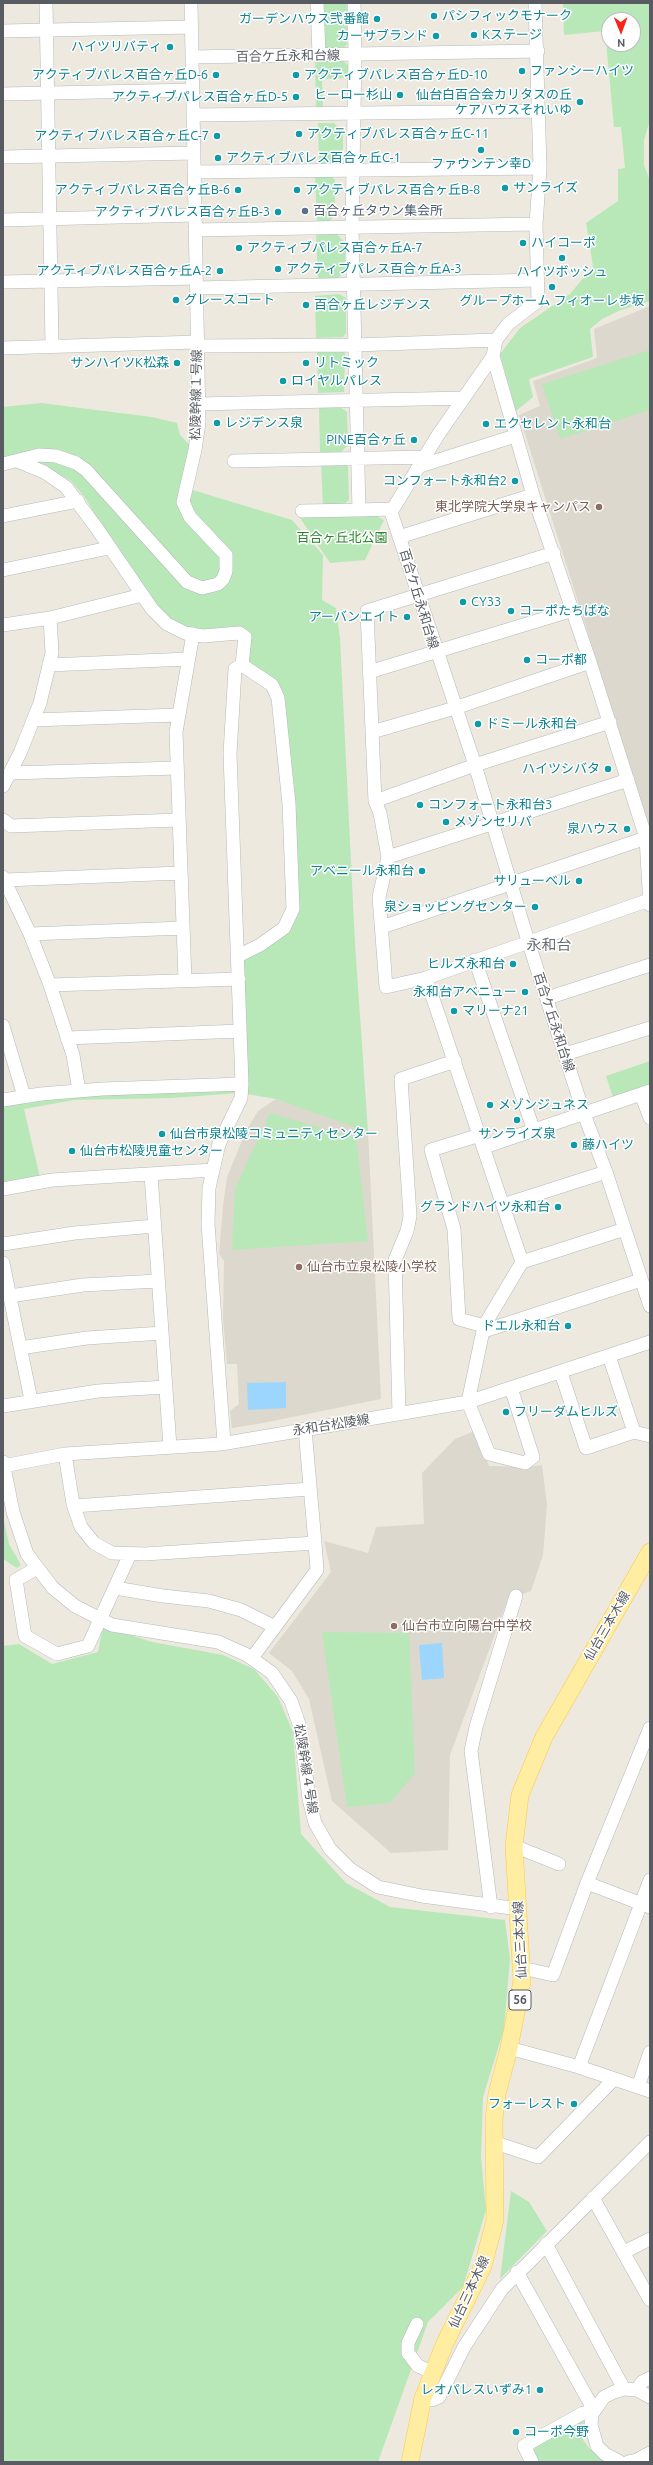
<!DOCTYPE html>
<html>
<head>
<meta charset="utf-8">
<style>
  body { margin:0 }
  #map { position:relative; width:653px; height:2465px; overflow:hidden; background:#ede9de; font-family:Ubuntu,sans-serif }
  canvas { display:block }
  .frame { position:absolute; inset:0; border:4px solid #585c62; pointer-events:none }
  .north { position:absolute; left:601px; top:12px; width:40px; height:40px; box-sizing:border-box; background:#fff; border:1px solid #bcbec0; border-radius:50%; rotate:179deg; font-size:11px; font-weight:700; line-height:16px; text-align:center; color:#585c62 }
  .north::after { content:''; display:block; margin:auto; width:14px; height:18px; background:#fa2417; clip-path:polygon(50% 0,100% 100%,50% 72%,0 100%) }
</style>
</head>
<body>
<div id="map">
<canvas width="653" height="2465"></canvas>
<div class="frame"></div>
<div class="north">N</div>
</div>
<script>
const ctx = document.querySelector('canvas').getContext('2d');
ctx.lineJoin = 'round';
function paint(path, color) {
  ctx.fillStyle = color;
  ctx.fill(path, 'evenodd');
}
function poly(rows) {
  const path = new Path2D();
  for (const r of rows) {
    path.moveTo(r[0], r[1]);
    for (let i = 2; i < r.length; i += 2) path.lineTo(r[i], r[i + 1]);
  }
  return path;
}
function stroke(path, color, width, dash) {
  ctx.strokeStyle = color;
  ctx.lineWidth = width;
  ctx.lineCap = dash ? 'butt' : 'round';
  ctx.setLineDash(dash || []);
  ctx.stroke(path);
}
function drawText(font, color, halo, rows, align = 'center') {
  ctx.font = font + ' Ubuntu,"Noto Sans JP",sans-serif';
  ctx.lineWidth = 3;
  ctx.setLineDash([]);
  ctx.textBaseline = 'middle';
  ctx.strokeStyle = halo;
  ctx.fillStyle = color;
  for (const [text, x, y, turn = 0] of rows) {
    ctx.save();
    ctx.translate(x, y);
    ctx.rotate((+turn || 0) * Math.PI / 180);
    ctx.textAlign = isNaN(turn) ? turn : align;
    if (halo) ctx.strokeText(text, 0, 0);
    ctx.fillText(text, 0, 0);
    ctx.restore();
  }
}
paint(poly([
  [650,306,650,829,519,415,540,406,533,381,597,358,594,329],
  [276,1099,358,1126,368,1132,381,1399,263,1423,232,1428,230,1411,239,1404,237,1364,227,1364,223,1319,224,1261,219,1254,223,1206,227,1177,246,1131,258,1111],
  [475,1431,489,1466,526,1467,542,1465,547,1505,543,1555,531,1591,508,1599,450,1755,448,1850,391,1853,332,1801,309,1699,292,1671,269,1653,331,1572,324,1541,368,1553,376,1527,424,1524,422,1473,455,1439]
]), '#dcd8cd');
paint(poly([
  [320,3,347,3,347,44,342,50,328,51,322,44],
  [563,3,650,3,650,120,644,140,644,165,650,181,650,301,621,310,602,319,590,329,593,357,529,379,533,397,516,411,500,354,520,328,570,294,593,266,586,223,618,201,618,169,625,168,621,127,614,127,605,31,564,35],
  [609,20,633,20,633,44,609,44],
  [342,60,348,65,348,78,322,79,323,108,316,108,315,61],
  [318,123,334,123,343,132,343,159,339,163,319,164],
  [330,175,335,180,335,215,329,222,317,223,315,176],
  [316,232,335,232,345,243,345,272,336,280,318,281],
  [339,294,346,298,346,333,343,337,316,338,315,296],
  [339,347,345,353,344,392,318,393,317,348],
  [650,350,650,410,560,439,542,384],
  [41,403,152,417,177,423,180,435,195,450,186,488,292,520,323,555,322,600,336,608,340,638,355,943,368,1132,276,1099,241,1093,171,1098,74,1100,24,1109,41,1182,3,1189,3,1100,241,1084,238,956,284,928,293,909,280,689,242,665,245,637,185,633,142,595,86,499,71,481,42,464,22,457,3,460,3,407],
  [319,406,339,406,347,412,348,445,341,452,320,452],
  [341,462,348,467,349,500,341,507,323,507,321,463],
  [303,515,375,515,384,520,365,560,330,563,300,518],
  [650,1061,650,1088,614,1100,606,1076],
  [270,1113,356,1138,368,1241,232,1250,235,1189],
  [3,1516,9,1544,21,1565,17,1568,3,1559],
  [103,1626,152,1642,223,1655,254,1669,278,1697,293,1732,301,1834,346,1883,390,1907,505,1920,510,1959,504,2029,483,2097,481,2157,486,2210,463,2287,428,2322,378,2462,3,2462,3,1646,19,1644,52,1664,98,1652],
  [322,1632,409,1633,415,1773,390,1803,347,1807],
  [511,2191,529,2202,547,2231,500,2279],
  [581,2419,584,2420,583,2440,590,2449,610,2462,537,2462,533,2454,535,2446]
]), '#b9e8b8');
paint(poly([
  [286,1382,286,1408,248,1410,247,1383],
  [442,1643,444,1678,422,1680,419,1645]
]), '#9cd6ff');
const minor = poly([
  [46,3,52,345],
  [317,3,319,55],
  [354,3,355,54,538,51],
  [3,31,191,27],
  [192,57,355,54,352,228,359,510,390,509,475,765,528,941,584,1114,606,1172,650,1306],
  [3,94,193,90],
  [193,115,539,111],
  [3,157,194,153],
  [194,172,540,168],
  [3,220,195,215],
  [195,230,536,224],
  [3,282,196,278],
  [196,288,538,280],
  [197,346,355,345,496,340],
  [3,348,197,342],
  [493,356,533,495,590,662,646,838,650,905],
  [198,404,464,398],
  [17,461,44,472,66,487,96,527,152,609,167,624,185,633,203,636,239,633,245,637,242,665,235,669,230,754,242,1084,241,1098,219,1144,209,1188,208,1224,224,1443],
  [234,461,425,457],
  [3,464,39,455,56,456,76,463,86,470,187,582,202,588,218,584,223,579,226,571,226,555,190,517,183,502,195,450,199,422,191,3],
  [420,466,515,436],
  [302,511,359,510],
  [391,512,438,435,493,356,496,340,508,324,538,301,536,224,540,168,535,3],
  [3,516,78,501],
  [399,537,533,495],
  [554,553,367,611,375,801,380,813,388,857,379,897,386,987,426,978,649,900],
  [3,570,109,548],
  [3,625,50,618,142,595],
  [49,665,188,659],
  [369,672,573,610],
  [33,720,178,715],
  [372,732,455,708,590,662],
  [10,773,177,768],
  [3,786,20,753,40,703,52,653,50,618],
  [375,801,475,765,610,722],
  [3,820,11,826,179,820],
  [388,857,628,780],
  [3,877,30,934,50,985,73,1055,79,1091],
  [5,880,181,873],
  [382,927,646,838],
  [30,934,183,928],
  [238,956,260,945,284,928,293,909,289,804,278,698,272,685,242,665],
  [475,960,534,1131],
  [426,978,522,1262,484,1326,468,1402,489,1454,525,1463,533,1457,511,1388],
  [185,980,176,732,193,634],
  [50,985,239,979],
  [547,998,650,965],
  [3,1026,24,1096],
  [67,1038,240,1031],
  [565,1054,650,1028],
  [641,1094,650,1118],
  [3,1100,41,1094,102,1089,242,1084],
  [480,1135,431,1150,454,1229,459,1319,484,1326],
  [484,1147,650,1091],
  [151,1174,170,1447],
  [3,1189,52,1180,213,1170],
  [503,1205,606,1172],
  [3,1244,75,1233,154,1226],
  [522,1262,625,1229],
  [3,1263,31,1400],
  [10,1296,83,1285,158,1281],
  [484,1331,641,1280],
  [20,1348,87,1338,162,1333],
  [561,1373,586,1448,634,1432,609,1356],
  [3,1406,98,1391,166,1387],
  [399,1414,395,1260,407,1231,410,1216,401,1079,455,1061],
  [634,1432,650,1436],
  [65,1454,73,1504,81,1527,94,1543,112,1553,145,1554,315,1543,305,1429],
  [3,1462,13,1512,27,1554,53,1588,75,1606,112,1625,218,1642,247,1655,272,1673,291,1701,300,1727,309,1799,315,1823,330,1849,350,1869,378,1887,422,1896,519,1909],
  [3,1466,65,1454,221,1444,468,1402,650,1342],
  [74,1506,310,1489],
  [37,1568,16,1580,25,1636,57,1654,88,1646,130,1554],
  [115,1588,163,1596,209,1601,241,1610,275,1627],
  [252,1658,317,1570,315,1543],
  [514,1846,559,1864],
  [587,1883,650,1907],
  [491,1907,471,1751,476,1727,516,1596],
  [522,1968,553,1975,587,1883,650,1728],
  [509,2048,579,2067,650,2091],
  [579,2067,650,1880],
  [638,2087,650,2052],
  [493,2142,538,2157,614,2079],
  [593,2198,650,2300],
  [546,2244,624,2389],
  [624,2252,650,2239],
  [517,2272,590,2403,592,2414,591,2425,597,2446,605,2454,620,2462],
  [417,2324,408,2343,408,2353,418,2366,432,2372],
  [637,2390,642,2382,650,2378],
  [423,2398,432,2400,439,2397,464,2347,502,2289,650,2142],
  [532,2462,524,2446,583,2413,592,2414,604,2397,614,2392,624,2389,637,2390,650,2397],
  [628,2462,637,2460,650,2453]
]);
const major = poly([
  [410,2462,423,2398,445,2343,483,2266,495,2220,494,2119,497,2094,509,2048,522,1981,514,1846,520,1795,544,1737,650,1552]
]);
stroke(minor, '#b5b8bd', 14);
stroke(major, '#ffc745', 18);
stroke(minor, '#fff', 13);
stroke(major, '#ffeea1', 17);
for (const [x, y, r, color] of [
  [434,16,4,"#0f9aa8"],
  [377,19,4,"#0f9aa8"],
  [474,35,4,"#0f9aa8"],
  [436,36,4,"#0f9aa8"],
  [170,47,4,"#0f9aa8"],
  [522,71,4,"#0f9aa8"],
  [216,75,4,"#0f9aa8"],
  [296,75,4,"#0f9aa8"],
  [400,95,4,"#0f9aa8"],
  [296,97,4,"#0f9aa8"],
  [580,102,4,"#0f9aa8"],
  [299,134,4,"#0f9aa8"],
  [217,136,4,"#0f9aa8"],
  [481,150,4,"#0f9aa8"],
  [218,158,4,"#0f9aa8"],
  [505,188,4,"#0f9aa8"],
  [238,190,4,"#0f9aa8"],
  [297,190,4,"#0f9aa8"],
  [305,211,4,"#5c6f8a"],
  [278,212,4,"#0f9aa8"],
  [523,243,4,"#0f9aa8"],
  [239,248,4,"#0f9aa8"],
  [562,258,4,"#0f9aa8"],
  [278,269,4,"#0f9aa8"],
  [220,271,4,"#0f9aa8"],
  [552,287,4,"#0f9aa8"],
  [176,300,4,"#0f9aa8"],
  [306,305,4,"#0f9aa8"],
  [177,363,4,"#0f9aa8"],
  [306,363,4,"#0f9aa8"],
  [283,381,4,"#0f9aa8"],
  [217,423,4,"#0f9aa8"],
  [486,424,4,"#0f9aa8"],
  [414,440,4,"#0f9aa8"],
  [515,481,4,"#0f9aa8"],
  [599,507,4,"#8d6e63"],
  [463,602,4,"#0f9aa8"],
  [511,611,4,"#0f9aa8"],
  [407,617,4,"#0f9aa8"],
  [527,660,4,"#0f9aa8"],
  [478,724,4,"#0f9aa8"],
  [608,769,4,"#0f9aa8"],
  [420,805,4,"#0f9aa8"],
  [446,822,4,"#0f9aa8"],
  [627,829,4,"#0f9aa8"],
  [422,871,4,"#0f9aa8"],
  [579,881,4,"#0f9aa8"],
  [535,907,4,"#0f9aa8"],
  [513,964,4,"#0f9aa8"],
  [525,992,4,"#0f9aa8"],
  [454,1011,4,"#0f9aa8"],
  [490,1105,4,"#0f9aa8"],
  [517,1120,4,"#0f9aa8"],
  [162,1134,4,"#0f9aa8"],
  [574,1145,4,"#0f9aa8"],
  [72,1151,4,"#0f9aa8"],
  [558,1207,4,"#0f9aa8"],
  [299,1267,4,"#8d6e63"],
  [568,1326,4,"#0f9aa8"],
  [506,1412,4,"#0f9aa8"],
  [394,1626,4,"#8d6e63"],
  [574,2104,4,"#0f9aa8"],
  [540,2390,4,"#0f9aa8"],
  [516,2432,4,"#0f9aa8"]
]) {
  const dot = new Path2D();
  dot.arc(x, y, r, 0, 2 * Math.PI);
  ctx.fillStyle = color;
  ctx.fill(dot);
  stroke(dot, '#fff', 1.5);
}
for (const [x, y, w] of [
  [520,2000,22]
]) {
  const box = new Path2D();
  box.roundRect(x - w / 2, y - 10, w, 20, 3);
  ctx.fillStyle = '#fff';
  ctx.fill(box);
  stroke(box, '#585c62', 1);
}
drawText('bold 12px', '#585c62', null, [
  ["56",520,2000]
]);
drawText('13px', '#0d838f', '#fff', [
  ["パシフィックモナーク",442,16],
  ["ガーデンハウス弐番館",369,19,"right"],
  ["Kステージ",482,35],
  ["カーサブランド",428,36,"right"],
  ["ハイツリバティ",162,47,"right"],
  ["ファンシーハイツ",530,71],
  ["アクティブパレス百合ヶ丘D-6",208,75,"right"],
  ["アクティブパレス百合ヶ丘D-10",304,75],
  ["ヒーロー杉山",392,95,"right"],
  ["仙台白百合会カリタスの丘",572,95,"right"],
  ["ケアハウスそれいゆ",572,110,"right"],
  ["アクティブパレス百合ヶ丘D-5",288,97,"right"],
  ["アクティブパレス百合ヶ丘C-11",307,134],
  ["アクティブパレス百合ヶ丘C-7",209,136,"right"],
  ["アクティブパレス百合ヶ丘C-1",226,158],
  ["ファウンテン幸D",481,164,"center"],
  ["サンライズ",513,188],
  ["アクティブパレス百合ヶ丘B-6",230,190,"right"],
  ["アクティブパレス百合ヶ丘B-8",305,190],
  ["アクティブパレス百合ヶ丘B-3",270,212,"right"],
  ["ハイコーポ",531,243],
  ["アクティブパレス百合ヶ丘A-7",247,248],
  ["アクティブパレス百合ヶ丘A-3",286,269],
  ["アクティブパレス百合ヶ丘A-2",212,271,"right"],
  ["ハイツボッシュ",562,272,"center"],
  ["グレースコート",184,300],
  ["グループホーム フィオーレ歩坂",552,301,"center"],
  ["百合ヶ丘レジデンス",314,305],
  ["サンハイツK松森",169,363,"right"],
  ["リトミック",314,363],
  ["ロイヤルパレス",291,381],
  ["レジデンス泉",225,423],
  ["エクセレント永和台",494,424],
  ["PINE百合ヶ丘",406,440,"right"],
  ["コンフォート永和台2",507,481,"right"],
  ["CY33",471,602],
  ["コーポたちばな",519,611],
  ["アーバンエイト",399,617,"right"],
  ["コーポ都",535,660],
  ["ドミール永和台",486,724],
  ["ハイツシバタ",600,769,"right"],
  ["コンフォート永和台3",428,805],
  ["メゾンセリバ",454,822],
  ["泉ハウス",619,829,"right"],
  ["アベニール永和台",414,871,"right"],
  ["サリューベル",571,881,"right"],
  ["泉ショッピングセンター",527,907,"right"],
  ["ヒルズ永和台",505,964,"right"],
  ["永和台アベニュー",517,992,"right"],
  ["マリーナ21",462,1011],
  ["メゾンジュネス",498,1105],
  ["仙台市泉松陵コミュニティセンター",170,1134],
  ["サンライズ泉",517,1134,"center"],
  ["藤ハイツ",582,1145],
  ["仙台市松陵児童センター",80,1151],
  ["グランドハイツ永和台",550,1207,"right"],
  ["ドエル永和台",560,1326,"right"],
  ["フリーダムヒルズ",514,1412],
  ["フォーレスト",566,2104,"right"],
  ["レオパレスいずみ1",532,2390,"right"],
  ["コーポ今野",524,2432]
], 'left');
drawText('13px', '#585c62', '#fff', [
  ["百合ケ丘永和台線",288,56,-1],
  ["松陵幹線１号線",196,395,-89],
  ["百合ケ丘永和台線",419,599,73],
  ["百合ケ丘永和台線",554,1022,72],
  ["永和台松陵線",331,1425,-9],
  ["仙台三本木線",607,1626,-60],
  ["松陵幹線４号線",306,1769,81],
  ["仙台三本木線",520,1940,-93],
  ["仙台三本木線",469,2292,-65]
]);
drawText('13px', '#4e5e75', '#fff', [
  ["百合ヶ丘タウン集会所",313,211]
], 'left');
drawText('13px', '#785e54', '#fff', [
  ["東北学院大学泉キャンパス",591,507,"right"],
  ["仙台市立泉松陵小学校",307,1267],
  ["仙台市立向陽台中学校",402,1626]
], 'left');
drawText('13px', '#2c862e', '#fff', [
  ["百合ヶ丘北公園",342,538]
]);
drawText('15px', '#696e74', '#fff', [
  ["永和台",549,945]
]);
</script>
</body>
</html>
